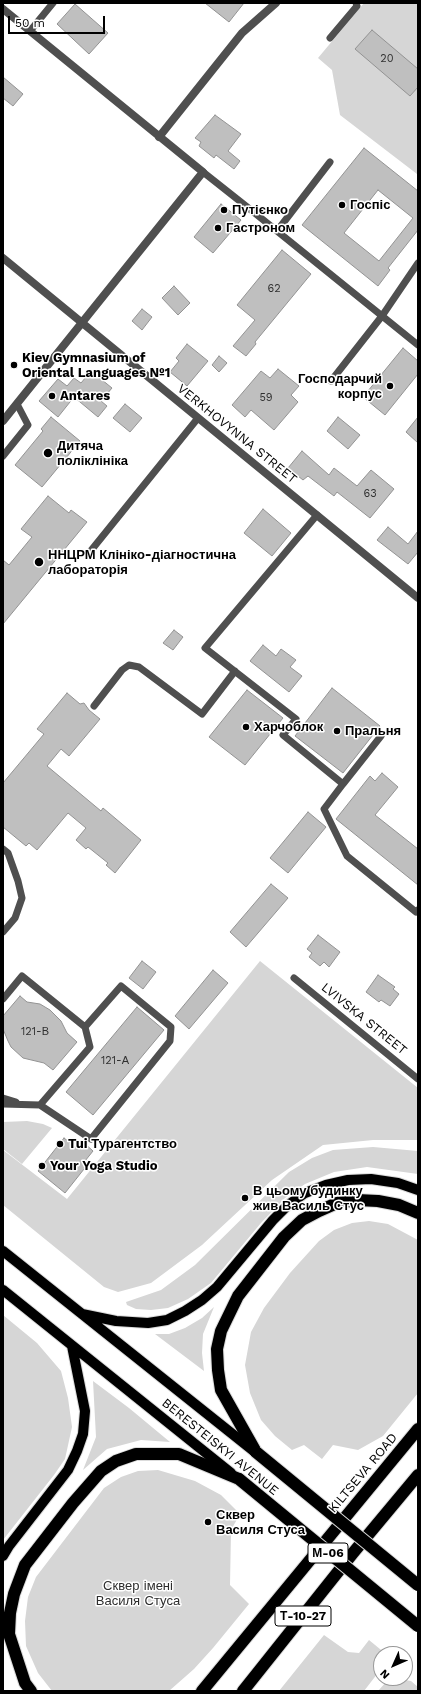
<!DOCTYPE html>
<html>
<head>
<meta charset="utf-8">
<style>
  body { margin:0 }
  #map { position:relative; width:421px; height:1694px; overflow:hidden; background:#fff; font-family:"Work Sans",sans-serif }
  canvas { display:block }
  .frame { position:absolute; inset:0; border:4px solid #000; pointer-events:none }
  .north { position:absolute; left:373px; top:1646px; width:40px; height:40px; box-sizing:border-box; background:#fff; border:1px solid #999; border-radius:50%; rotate:225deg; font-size:11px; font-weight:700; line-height:16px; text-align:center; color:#000 }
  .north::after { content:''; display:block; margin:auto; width:14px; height:18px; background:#000; clip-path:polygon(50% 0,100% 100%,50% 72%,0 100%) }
  .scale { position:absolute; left:8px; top:16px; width:97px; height:18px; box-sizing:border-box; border:2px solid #000; border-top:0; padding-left:5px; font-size:12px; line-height:14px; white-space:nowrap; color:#000; -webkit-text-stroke:3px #fff; paint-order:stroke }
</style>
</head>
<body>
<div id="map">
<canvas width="421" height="1694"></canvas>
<div class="frame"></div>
<div class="north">N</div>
<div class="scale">50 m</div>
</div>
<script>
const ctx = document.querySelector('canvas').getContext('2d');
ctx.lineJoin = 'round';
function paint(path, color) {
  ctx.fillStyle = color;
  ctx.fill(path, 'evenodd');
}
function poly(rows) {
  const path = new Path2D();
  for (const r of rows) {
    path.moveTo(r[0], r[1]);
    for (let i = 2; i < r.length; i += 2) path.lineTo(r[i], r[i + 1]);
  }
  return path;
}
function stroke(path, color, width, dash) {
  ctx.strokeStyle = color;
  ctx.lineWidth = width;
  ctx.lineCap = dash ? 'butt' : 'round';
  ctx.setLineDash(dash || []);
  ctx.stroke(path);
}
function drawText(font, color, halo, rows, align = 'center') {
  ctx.font = font + ' "Work Sans",sans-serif';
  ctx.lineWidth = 3;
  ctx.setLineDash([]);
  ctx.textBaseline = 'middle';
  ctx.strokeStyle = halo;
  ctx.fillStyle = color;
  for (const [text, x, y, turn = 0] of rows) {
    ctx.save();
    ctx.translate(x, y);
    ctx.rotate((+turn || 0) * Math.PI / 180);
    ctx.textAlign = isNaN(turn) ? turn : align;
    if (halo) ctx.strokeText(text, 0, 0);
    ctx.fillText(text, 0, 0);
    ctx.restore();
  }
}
paint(poly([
  [364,3,418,3,417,174,340,115,332,70,318,58],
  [260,961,418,1088,418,1140,373,1140,323,1145,272,1180,202,1245,151,1283,118,1292,104,1287,3,1205,3,1150,67,1199],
  [27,1121,43,1124,52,1128,22,1164,3,1149,3,1122],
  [373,1147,418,1151,418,1174,367,1167,334,1172,305,1184,285,1198,261,1223,211,1283,188,1299,168,1308,151,1310,136,1309,127,1305,126,1302,161,1290,195,1265,289,1172,312,1158,333,1150],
  [369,1221,388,1224,418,1240,418,1393,383,1436,358,1450,333,1445,322,1459,304,1445,292,1450,275,1436,261,1420,250,1393,245,1365,251,1332,264,1308,290,1273,319,1241,334,1230,352,1223],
  [214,1307,203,1334,202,1353,204,1371,155,1334,169,1334,185,1328,202,1318],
  [3,1315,37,1343,61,1371,68,1398,72,1427,65,1459,54,1475,3,1540],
  [93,1381,129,1408,170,1442,141,1440,107,1449,83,1470,96,1437],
  [158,1470,195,1481,221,1495,240,1514,231,1530,230,1585,249,1604,213,1648,194,1669,169,1691,52,1691,38,1673,26,1646,25,1621,28,1597,36,1577,104,1488,121,1477,138,1471],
  [324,1635,348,1652,359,1653,369,1640,386,1654,381,1654,381,1669,364,1691,279,1691],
  [393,1678,411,1681,418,1687,418,1691,378,1691,386,1682]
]), '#d6d6d6');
const building = poly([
  [205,3,244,3,229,22,205,3],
  [75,4,108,33,89,54,57,24,75,4],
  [372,30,418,69,418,87,410,96,355,49,372,30],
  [3,77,23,94,13,106,3,98,3,77],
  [215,115,241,134,228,151,240,161,234,169,216,155,214,158,199,146,201,142,195,138,215,115],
  [364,148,418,191,418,230,388,268,390,270,378,286,302,225,364,148],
  [378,190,413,218,379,261,344,233,378,190],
  [221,204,241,220,213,253,194,237,221,204],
  [282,250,311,274,255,342,256,344,246,356,233,346,255,320,237,305,282,250],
  [174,286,190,303,178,315,162,298,174,286],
  [142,309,152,317,142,330,132,321,142,309],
  [187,344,208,361,187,386,170,372,179,361,176,358,187,344],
  [403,348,418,361,418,374,385,415,363,397,403,348],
  [219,356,227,363,219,372,212,365,219,356],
  [278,369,299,386,291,395,298,402,274,430,251,410,245,417,232,405,261,371,270,378,278,369],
  [91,371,112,388,101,401,107,406,98,417,74,397,58,417,39,401,58,379,67,386,74,378,81,383,91,371],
  [125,404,142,418,130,432,113,418,125,404],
  [51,417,80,441,42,487,15,465,43,431,41,429,51,417],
  [338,417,360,435,348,449,327,431,338,417],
  [418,417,418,443,406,432,418,417],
  [302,451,329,475,334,468,357,486,371,470,394,489,370,518,337,492,334,496,308,476,303,480,288,468,302,451],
  [48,496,69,513,71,510,87,522,3,624,3,560,9,565,32,537,21,529,48,496],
  [263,509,291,533,272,556,244,533,263,509],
  [388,527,408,544,418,531,418,552,408,564,377,540,388,527],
  [174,630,183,637,173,650,163,643,174,630],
  [263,645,276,656,281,649,296,660,290,667,302,676,289,692,250,661,263,645],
  [332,688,380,726,343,773,295,736,332,688],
  [247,690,283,718,245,765,209,737,247,690],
  [67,693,80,704,84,703,89,710,100,719,69,756,61,749,47,766,101,811,103,808,141,840,115,873,106,865,108,863,88,847,86,849,76,840,86,828,68,813,37,850,29,843,26,846,3,827,3,783,44,734,37,729,67,693],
  [382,773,398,787,375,815,418,849,418,885,336,819,370,776,375,781,382,773],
  [308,812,326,827,288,873,270,858,308,812],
  [271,884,288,898,246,947,230,932,271,884],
  [318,935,340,952,329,967,324,962,320,966,309,957,312,953,307,949,318,935],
  [142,961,156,972,143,989,129,978,142,961],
  [213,970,228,983,189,1029,175,1016,213,970],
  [378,975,395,987,393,989,399,994,390,1006,381,1000,379,1002,366,992,378,975],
  [20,996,27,1002,40,1004,50,1010,61,1021,67,1033,77,1042,53,1070,44,1063,23,1058,11,1047,8,1041,3,1029,3,1016,20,996],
  [137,1007,164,1030,93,1115,66,1092,137,1007],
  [64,1138,78,1149,83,1142,93,1151,85,1161,88,1164,65,1193,38,1171,64,1138]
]);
paint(building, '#bfbfbf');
stroke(building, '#939393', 1);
const primary = poly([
  [3,1251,255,1452],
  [3,1290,231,1473],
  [82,1314,116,1321,148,1323,167,1320,185,1311,202,1300,217,1287,273,1220,288,1205,305,1193,326,1185,348,1180,371,1179,398,1183,418,1190],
  [3,1556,9,1546,68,1470,77,1451,83,1434,85,1411,72,1346]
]);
const highway = poly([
  [256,1452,221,1390,218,1370,217,1349,221,1331,238,1296,284,1237,302,1220,319,1211,337,1203,357,1200,378,1201,399,1205,418,1213],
  [31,1691,25,1683,9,1634,10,1613,14,1594,25,1565,73,1503,101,1471,116,1461,136,1454,179,1454,239,1479],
  [202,1691,418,1429],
  [243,1691,353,1553,418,1475]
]);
stroke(primary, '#dbdbdb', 12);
stroke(highway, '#dbdbdb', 14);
stroke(poly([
  [30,31,53,3],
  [330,38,357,6,356,3],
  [203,172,251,210,418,345],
  [277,231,330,162],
  [331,381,382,316,418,263],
  [3,456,28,425,17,404],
  [317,515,205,648,296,719,283,735,343,784,324,809,347,856,416,912,418,910],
  [89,553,198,418],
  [94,706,122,670,129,665,139,667,202,714,235,671],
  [343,784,381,736],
  [3,849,8,853,18,881,22,898,15,918,3,932],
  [294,978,418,1079],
  [3,999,22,976,85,1027],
  [3,1098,16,1102],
  [3,1104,40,1105,91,1139,170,1041,171,1027,121,986,85,1027,90,1047,40,1105]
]), '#4f4f4f', 7);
stroke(poly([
  [3,9,203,172,3,421],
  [159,137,242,33,276,3],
  [3,258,418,598]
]), '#4f4f4f', 8);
stroke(primary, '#000', 10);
stroke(highway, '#000', 12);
const highwayBridge = poly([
  [256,1452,418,1585],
  [239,1479,418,1626]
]);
stroke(highwayBridge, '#dbdbdb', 14, []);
stroke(highwayBridge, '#000', 12);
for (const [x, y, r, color] of [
  [342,205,4,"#000"],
  [224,210,4,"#000"],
  [218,228,4,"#000"],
  [14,365,4,"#000"],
  [390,386,4,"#000"],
  [52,396,4,"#000"],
  [48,453,5,"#000"],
  [39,562,5,"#000"],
  [246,727,4,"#000"],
  [337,731,4,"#000"],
  [60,1144,4,"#000"],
  [42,1166,4,"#000"],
  [245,1198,4,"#000"],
  [208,1522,4,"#000"]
]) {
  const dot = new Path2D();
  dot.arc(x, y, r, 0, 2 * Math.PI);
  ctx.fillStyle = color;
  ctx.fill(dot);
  stroke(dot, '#fff', 1.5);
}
drawText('11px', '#303030', null, [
  ["20",387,59],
  ["62",274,289],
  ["59",266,398],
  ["63",370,494],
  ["121-В",35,1032],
  ["121-А",115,1061]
]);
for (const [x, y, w] of [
  [328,1553,40],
  [303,1616,56]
]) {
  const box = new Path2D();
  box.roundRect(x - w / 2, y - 10, w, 20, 3);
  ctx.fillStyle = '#fff';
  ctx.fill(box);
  stroke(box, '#000', 1);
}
drawText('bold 12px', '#000', null, [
  ["М-06",328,1553],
  ["Т-10-27",303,1616]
]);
drawText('bold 13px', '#000', '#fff', [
  ["Госпіс",350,205],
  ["Путієнко",232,210],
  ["Гастроном",226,228],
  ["Kiev Gymnasium of",22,358],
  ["Oriental Languages №1",22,373],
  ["Господарчий",382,379,"right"],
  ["корпус",382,394,"right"],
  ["Antares",60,396],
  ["Дитяча",57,446],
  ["поліклініка",57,461],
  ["ННЦРМ Клініко-діагностична",48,555],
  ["лабораторія",48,570],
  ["Харчоблок",254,727],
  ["Пральня",345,731],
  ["Tui Турагентство",68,1144],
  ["Your Yoga Studio",50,1166],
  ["В цьому будинку",253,1191],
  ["жив Василь Стус",253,1206],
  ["Сквер",216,1515],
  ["Василя Стуса",216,1530]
], 'left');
drawText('13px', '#000', '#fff', [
  ["VERKHOVYNNA STREET",237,434,39],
  ["LVIVSKA STREET",364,1019,39],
  ["BERESTEISKYI AVENUE",220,1447,39],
  ["KILTSEVA ROAD",363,1473,-50]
]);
drawText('13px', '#2d2d2d', '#fff', [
  ["Сквер імені",138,1586],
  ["Василя Стуса",138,1601]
]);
</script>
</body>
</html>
